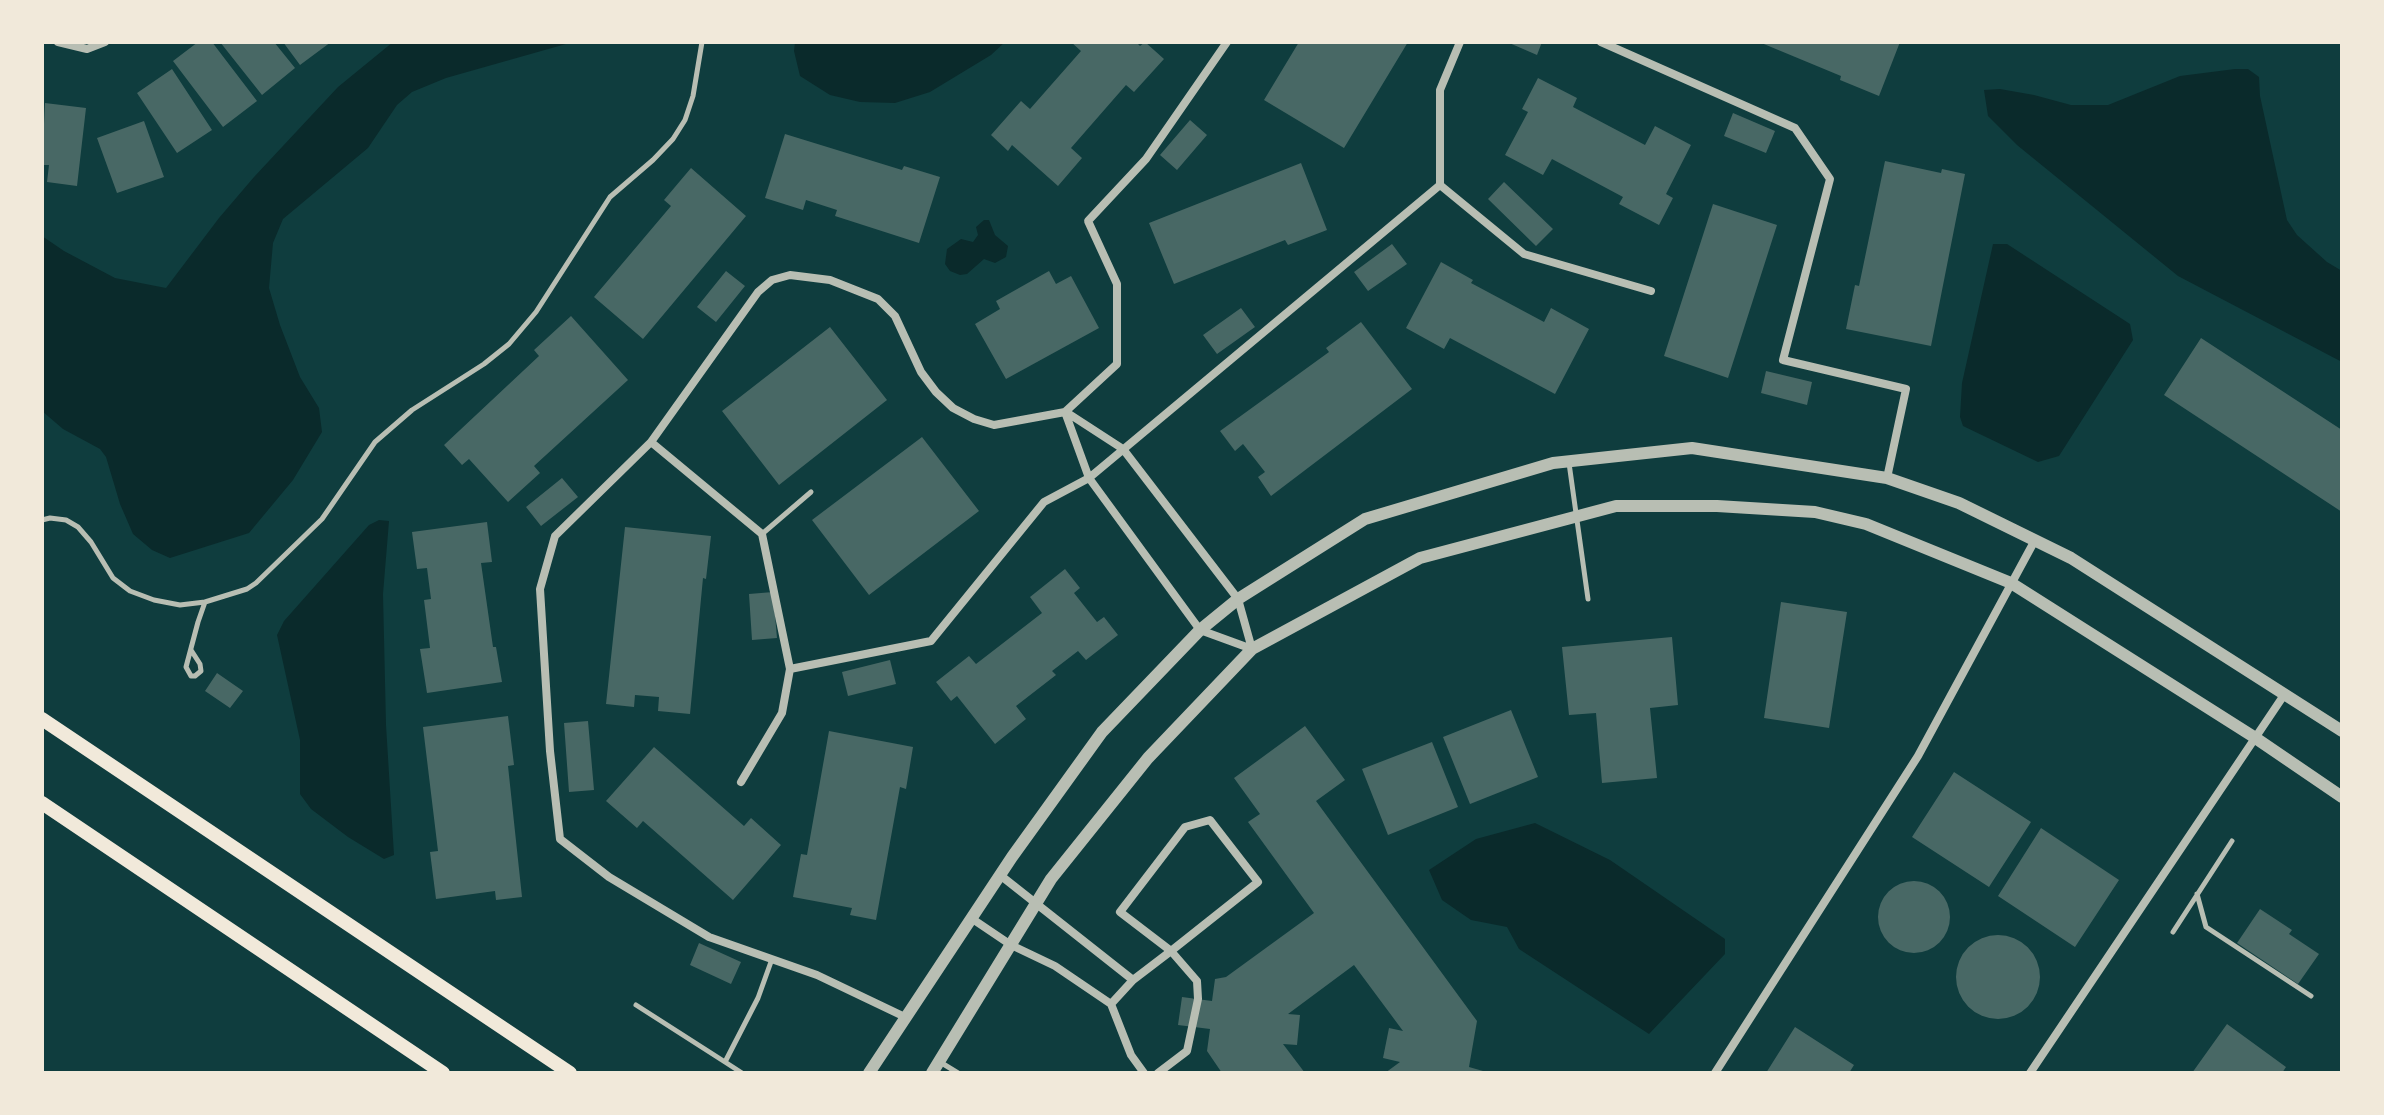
<!DOCTYPE html>
<html>
<head>
<meta charset="utf-8">
<style>
  body { margin:0 }
  #map { position:relative; width:2384px; height:1115px; overflow:hidden; background:#0f3d3e; font-family:Roboto,sans-serif }
  canvas { display:block }
  .frame { position:absolute; inset:0; border:44px solid #f1e9da; pointer-events:none }
</style>
</head>
<body>
<div id="map">
<canvas width="2384" height="1115"></canvas>
<div class="frame"></div>
</div>
<script>
const ctx = document.querySelector('canvas').getContext('2d');
ctx.lineJoin = 'round';
function paint(path, color) {
  ctx.fillStyle = color;
  ctx.fill(path, 'evenodd');
}
function poly(rows) {
  const path = new Path2D();
  for (const r of rows) {
    if (r.length === 3) {
      path.moveTo(r[0] + r[2], r[1]);
      path.arc(r[0], r[1], r[2], 0, 2 * Math.PI);
      continue;
    }
    path.moveTo(r[0], r[1]);
    for (let i = 2; i < r.length; i += 2) path.lineTo(r[i], r[i + 1]);
  }
  return path;
}
function stroke(path, color, width, dash) {
  ctx.strokeStyle = color;
  ctx.lineWidth = width;
  ctx.lineCap = dash ? 'butt' : 'round';
  ctx.setLineDash(dash || []);
  ctx.stroke(path);
}
paint(poly([
  [393,42,573,42,446,78,412,92,397,105,368,148,283,219,273,243,269,288,280,325,300,377,319,408,322,432,293,480,249,533,170,558,152,550,133,534,120,504,106,457,100,449,63,429,42,411,42,236,64,251,115,278,166,288,219,218,254,177,338,87],
  [795,42,1005,42,991,55,930,92,895,103,860,102,830,95,800,76,794,51],
  [2235,69,2248,69,2259,77,2260,96,2287,220,2297,235,2327,262,2342,271,2342,362,2178,276,2017,145,1988,116,1984,90,2000,89,2034,95,2071,105,2108,105,2180,76],
  [984,220,989,220,995,235,1008,246,1006,257,995,263,984,259,967,274,960,275,950,271,945,264,947,249,961,239,973,242,978,235,976,227],
  [1993,244,2007,244,2130,324,2133,340,2059,456,2038,462,1963,426,1960,417,1962,383],
  [379,520,389,521,383,594,386,725,394,855,384,859,348,837,311,809,300,794,300,740,277,635,284,621,369,525],
  [1535,823,1610,860,1725,939,1725,954,1649,1034,1519,949,1507,927,1471,920,1442,900,1429,870,1476,839]
]), '#0a2a2b');
paint(poly([
  [198,42,212,42,257,101,223,127,173,61],
  [220,42,274,42,295,68,262,95],
  [283,42,331,42,300,65],
  [1071,42,1136,42,1140,46,1145,42,1164,59,1134,92,1126,85,1071,148,1082,158,1058,186,1012,145,1008,151,991,135,1021,101,1030,109,1081,51],
  [1299,42,1408,42,1344,148,1264,100],
  [1507,42,1542,42,1537,55],
  [1759,42,1900,42,1879,96,1840,80,1841,76],
  [172,69,212,130,177,153,137,93],
  [1538,78,1577,98,1573,107,1645,145,1655,126,1691,145,1666,194,1673,198,1659,225,1619,204,1623,197,1552,159,1543,175,1505,155,1528,112,1522,109],
  [45,103,86,108,77,186,47,182,49,165,42,165],
  [1733,113,1775,131,1766,153,1724,136],
  [1190,120,1207,135,1177,170,1160,155],
  [144,121,164,177,117,193,97,138],
  [785,134,902,170,904,166,940,177,919,243,835,216,837,210,806,200,803,210,765,198],
  [1885,161,1941,173,1942,169,1965,174,1931,346,1846,329,1855,285,1859,286],
  [1301,163,1327,230,1288,245,1285,240,1174,284,1149,223],
  [691,168,746,216,643,339,594,297,671,206,664,200],
  [1504,182,1553,229,1536,246,1488,199],
  [1713,204,1777,225,1728,378,1664,356],
  [1392,244,1407,264,1368,291,1354,272],
  [1441,262,1473,280,1471,283,1544,322,1551,308,1589,329,1555,394,1450,338,1444,349,1406,328],
  [726,271,745,286,716,322,697,307],
  [1049,271,1056,284,1071,276,1099,328,1006,379,975,324,1000,309,996,301],
  [1241,308,1255,327,1217,354,1203,335],
  [571,316,628,380,534,466,540,473,508,502,469,459,462,465,444,445,539,356,534,350],
  [1361,322,1412,389,1271,496,1258,477,1265,472,1243,444,1235,451,1220,431,1329,352,1326,348],
  [830,327,887,400,779,485,722,411],
  [2201,338,2342,430,2342,512,2164,395],
  [1766,371,1812,382,1807,405,1761,393],
  [922,437,979,511,869,595,812,520],
  [562,478,578,497,541,526,526,507],
  [487,522,492,562,481,563,493,647,496,647,502,682,427,693,420,649,430,648,424,600,431,599,427,568,417,569,412,532],
  [625,527,711,536,706,579,703,578,690,714,658,711,659,697,635,695,634,707,606,704],
  [1065,569,1080,588,1074,593,1097,622,1104,617,1118,635,1086,660,1078,651,1052,671,1056,675,1016,706,1026,719,995,744,957,696,951,701,936,682,969,656,976,664,1042,613,1030,597],
  [773,592,777,638,752,640,749,594],
  [1781,602,1847,612,1829,728,1764,718],
  [1672,637,1678,705,1650,708,1657,778,1602,783,1596,713,1569,715,1562,647],
  [890,660,896,684,848,696,842,672],
  [217,673,243,691,230,708,205,691],
  [1511,710,1538,777,1470,804,1443,737],
  [508,716,514,765,508,766,522,897,496,900,495,891,436,899,430,852,438,851,423,727],
  [588,721,594,790,569,792,564,723],
  [1305,726,1345,780,1316,801,1477,1021,1469,1067,1490,1073,1385,1073,1400,1062,1383,1058,1389,1028,1403,1031,1354,965,1288,1014,1300,1015,1297,1045,1283,1044,1305,1073,1222,1073,1207,1051,1210,1029,1178,1025,1182,997,1212,1001,1215,979,1226,977,1314,913,1248,822,1260,814,1234,778],
  [829,731,913,747,906,789,900,787,876,920,850,915,852,908,793,897,801,854,807,855],
  [1432,742,1458,807,1388,835,1362,769],
  [654,747,744,826,751,818,781,845,733,900,643,821,637,828,606,801],
  [1954,772,2031,822,1989,887,1912,837],
  [2041,828,2119,880,2075,947,1998,896],
  [1914,917,36],
  [2260,909,2292,930,2289,934,2319,954,2298,984,2237,943],
  [1998,977,42],
  [699,943,741,962,731,984,690,965],
  [2227,1024,2286,1067,2282,1073,2192,1073],
  [1795,1027,1854,1065,1849,1073,1766,1073]
]), '#486865');
stroke(poly([
  [1569,463,1588,599],
  [42,520,50,518,66,520,78,527,91,542,113,578,130,591,154,600,180,605,205,602],
  [762,534,811,492],
  [191,650,200,664,201,671,195,676,191,676,186,667,198,622,205,602,247,589,256,583,322,519,375,442,412,410,484,364,509,344,536,312,610,197,653,160,673,139,685,120,693,96,702,42],
  [2197,894,2206,927,2311,996],
  [2173,932,2232,841],
  [636,1005,725,1062,758,998,772,959],
  [725,1062,742,1073],
  [940,1062,958,1073]
]), '#b8beb3', 5);
stroke(poly([
  [58,42,87,49,105,42],
  [1460,42,1440,90,1440,185,1524,254,1651,291],
  [1601,42,1795,128,1830,179,1783,360,1906,389,1887,478],
  [1065,412,1089,478,1200,630,1252,649],
  [1066,412,1123,449,1238,599,1252,649],
  [651,442,762,534,790,669,782,713,741,782],
  [790,669,931,641,1044,502,1089,478,1440,185],
  [1000,875,1133,980],
  [971,918,1011,945,1055,966,1111,1004,1131,1055,1144,1073],
  [1111,1004,1133,980,1171,951,1258,882,1210,820,1185,827,1120,912,1171,951,1197,981,1198,999,1187,1051,1158,1073],
  [905,1017,817,975,709,937,609,877,560,839,550,751,540,589,555,536,651,442,758,292,772,280,790,275,830,280,878,299,895,316,921,372,936,392,953,408,974,419,994,425,1065,412,1117,364,1117,284,1088,221,1146,159,1227,42],
  [1715,1073,1918,756,2035,540],
  [2030,1073,2284,695]
]), '#b8beb3', 8);
stroke(poly([
  [869,1073,1012,857,1102,732,1200,630,1238,599,1365,519,1553,463,1692,448,1887,478,1959,503,2071,558,2342,731],
  [932,1073,1051,879,1148,758,1252,649,1420,558,1616,506,1717,506,1815,512,1866,524,2011,583,2254,737,2342,797]
]), '#b8beb3', 12);
stroke(poly([
  [42,719,570,1073],
  [42,803,443,1073]
]), '#f1e9da', 14);
</script>
</body>
</html>
